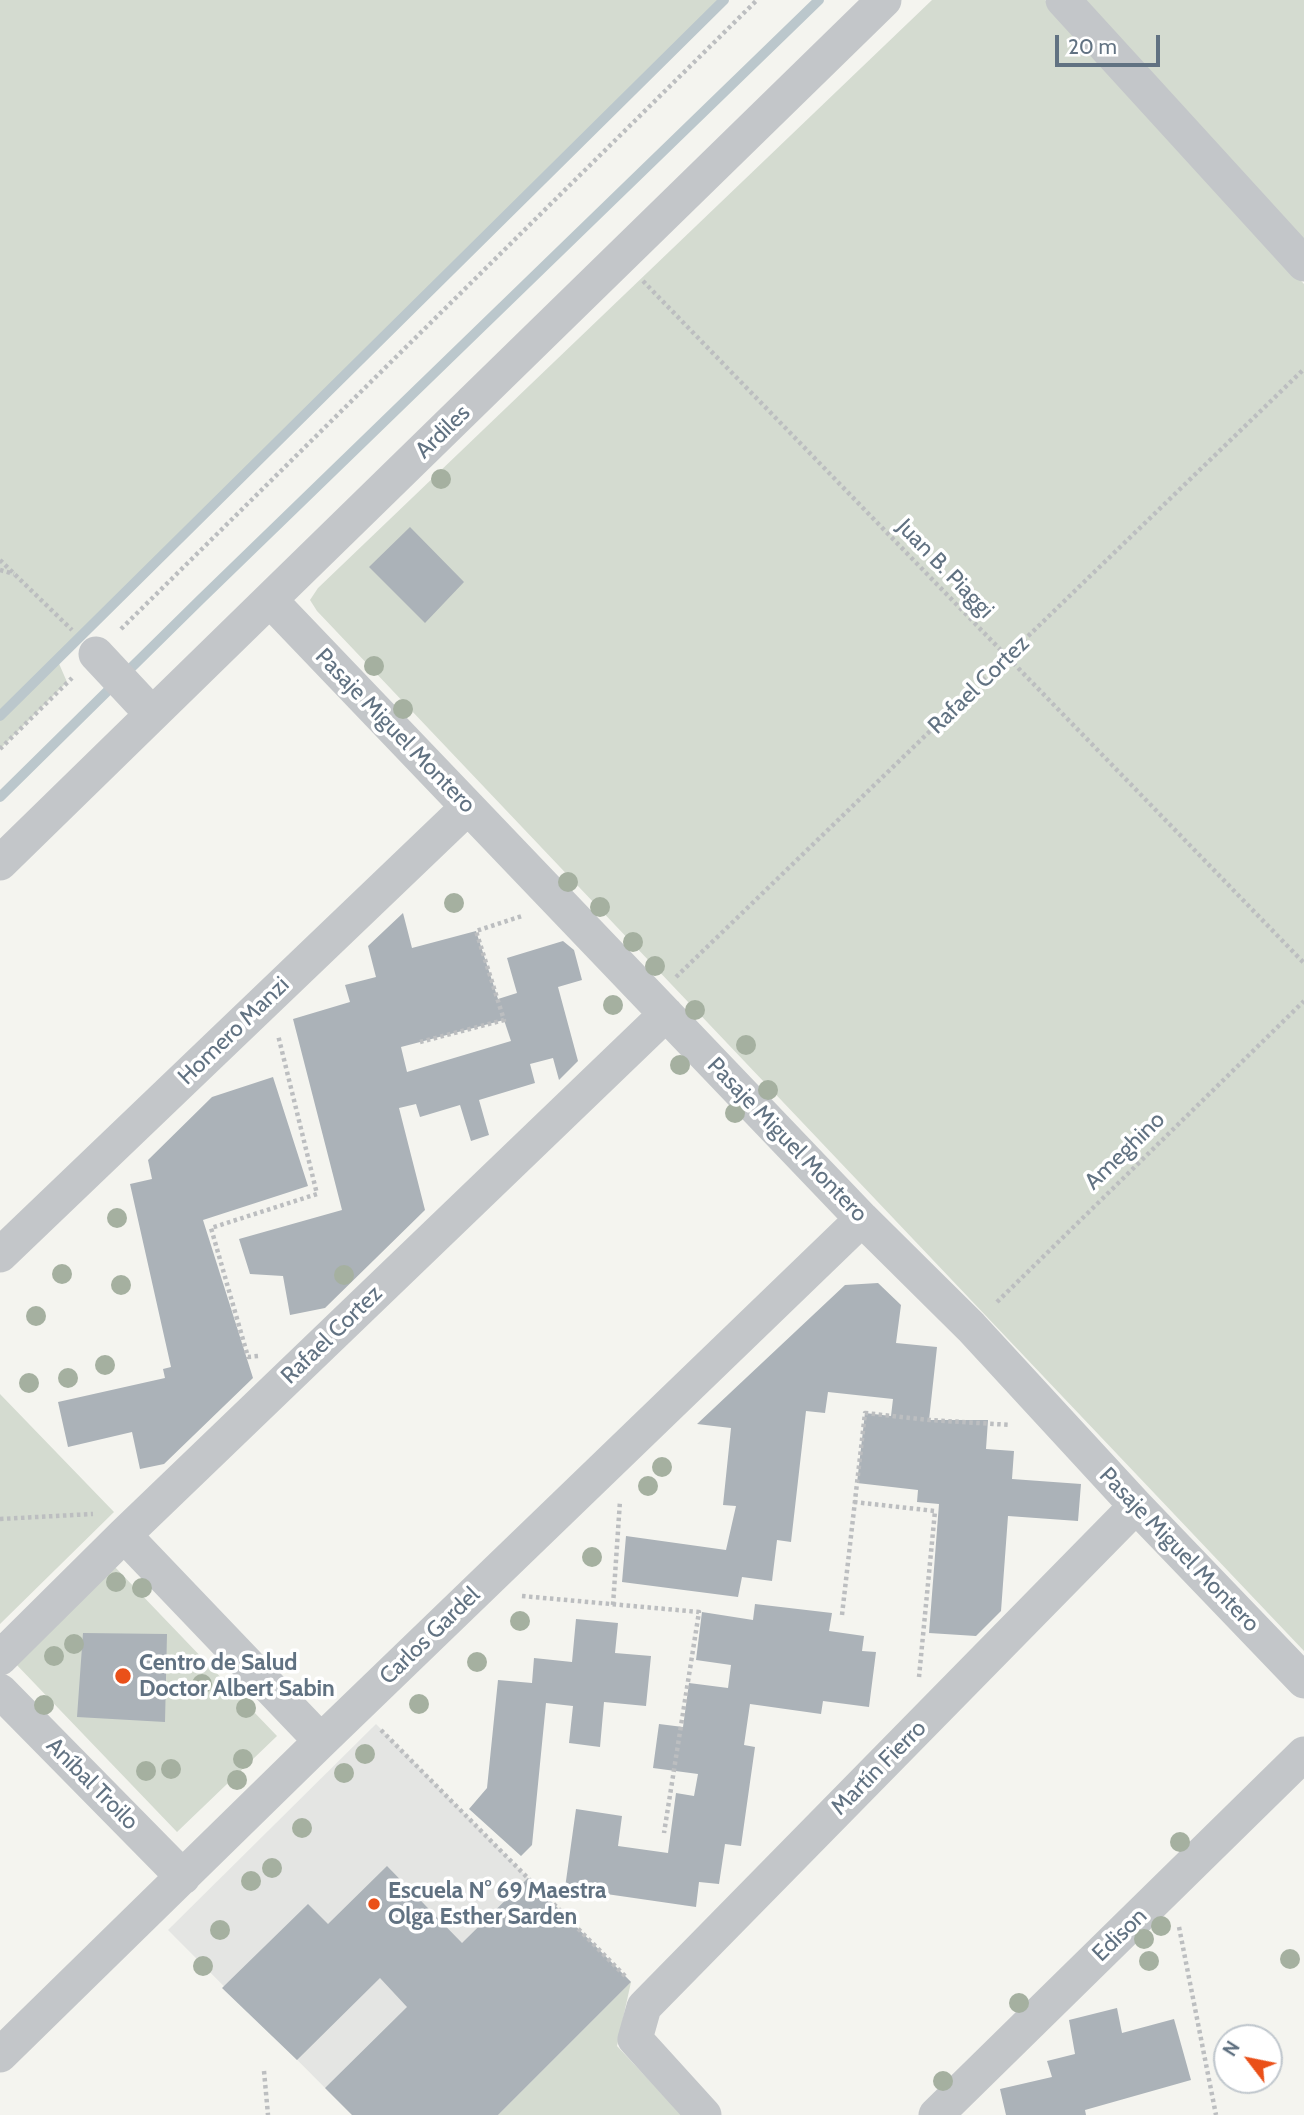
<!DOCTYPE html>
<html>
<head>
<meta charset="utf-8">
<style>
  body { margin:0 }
  #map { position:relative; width:1304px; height:2115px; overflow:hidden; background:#f4f4ef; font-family:Cabin,sans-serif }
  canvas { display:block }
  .north { position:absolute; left:1213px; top:2024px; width:70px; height:70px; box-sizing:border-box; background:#fff; border:2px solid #c0c7cd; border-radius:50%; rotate:302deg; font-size:19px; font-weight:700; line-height:28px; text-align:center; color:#617282 }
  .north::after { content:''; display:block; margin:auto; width:24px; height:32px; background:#ea5019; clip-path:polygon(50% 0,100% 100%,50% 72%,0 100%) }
  .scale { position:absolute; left:1055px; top:35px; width:105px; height:32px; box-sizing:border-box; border:4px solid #617282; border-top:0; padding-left:9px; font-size:21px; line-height:24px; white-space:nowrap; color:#617282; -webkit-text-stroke:5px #fff; paint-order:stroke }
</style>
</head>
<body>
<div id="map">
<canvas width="1304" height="2115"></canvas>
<div class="north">N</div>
<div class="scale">20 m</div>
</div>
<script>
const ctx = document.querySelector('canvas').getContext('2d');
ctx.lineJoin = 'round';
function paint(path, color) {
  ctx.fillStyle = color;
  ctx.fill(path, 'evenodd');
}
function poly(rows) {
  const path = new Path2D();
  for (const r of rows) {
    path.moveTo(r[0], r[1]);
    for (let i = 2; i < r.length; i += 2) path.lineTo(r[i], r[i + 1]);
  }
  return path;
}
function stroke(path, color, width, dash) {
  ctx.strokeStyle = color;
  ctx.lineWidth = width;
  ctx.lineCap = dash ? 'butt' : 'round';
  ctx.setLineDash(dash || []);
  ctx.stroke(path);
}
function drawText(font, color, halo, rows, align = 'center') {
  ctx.font = font + ' Cabin,sans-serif';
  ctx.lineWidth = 7;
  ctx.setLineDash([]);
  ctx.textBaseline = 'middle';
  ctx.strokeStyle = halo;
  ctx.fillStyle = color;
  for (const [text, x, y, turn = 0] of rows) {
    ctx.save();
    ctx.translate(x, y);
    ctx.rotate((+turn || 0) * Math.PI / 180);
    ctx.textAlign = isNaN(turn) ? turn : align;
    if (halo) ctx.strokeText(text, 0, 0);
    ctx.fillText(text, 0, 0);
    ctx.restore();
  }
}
paint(poly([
  [376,1724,631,1982,498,2115,352,2115,168,1930]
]), '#e4e5e3');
paint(poly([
  [0,0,725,0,492,228,57,659,67,682,0,749],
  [932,0,1045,0,1304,284,1304,1651,317,611,310,600,318,588],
  [1080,0,1304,0,1304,244],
  [0,1394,114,1512,0,1624],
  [113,1565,277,1736,177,1832,13,1661],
  [631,1982,617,2046,682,2115,498,2115]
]), '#d4dbd0');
stroke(poly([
  [0,716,724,0],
  [0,797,202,598,819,0]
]), '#bbc7cc', 10);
paint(poly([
  [410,527,464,582,425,623,369,567],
  [403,913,412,948,476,931,498,999,517,993,507,958,563,941,574,950,582,980,558,987,578,1061,559,1080,553,1058,530,1064,535,1083,479,1100,489,1135,471,1141,460,1105,420,1117,416,1104,399,1108,425,1210,325,1308,290,1315,283,1276,250,1274,239,1239,342,1210,293,1019,350,1002,345,985,376,977,368,946],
  [504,1020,511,1041,407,1072,401,1047],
  [273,1077,308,1186,203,1220,253,1378,164,1464,140,1469,132,1432,68,1447,58,1402,165,1378,163,1369,171,1367,130,1184,152,1179,148,1160,212,1097],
  [878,1283,901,1305,896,1343,937,1347,929,1420,988,1420,986,1449,1014,1451,1012,1479,1081,1484,1078,1521,1008,1516,1001,1611,976,1636,929,1633,939,1504,917,1502,918,1490,857,1483,865,1413,891,1416,893,1399,828,1392,825,1413,806,1411,791,1542,777,1540,772,1581,742,1577,738,1597,622,1582,626,1536,726,1550,736,1506,723,1505,731,1428,697,1424,845,1285],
  [755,1604,832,1613,829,1631,864,1636,862,1651,876,1652,869,1707,823,1701,821,1714,750,1704,744,1745,755,1747,741,1846,725,1844,719,1884,699,1882,696,1907,565,1888,576,1809,622,1816,618,1846,668,1853,676,1793,694,1796,698,1774,653,1768,659,1724,683,1727,689,1683,728,1688,731,1665,696,1660,702,1612,753,1620],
  [576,1619,618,1623,615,1653,651,1656,646,1706,604,1702,600,1747,569,1743,573,1706,546,1703,532,1845,521,1856,469,1809,487,1788,498,1680,532,1683,534,1658,572,1662],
  [83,1633,167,1634,165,1722,77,1717],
  [387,1866,462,1943,528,1878,631,1982,498,2115,352,2115,325,2088,407,2007,380,1978,297,2060,222,1988,308,1904,328,1924],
  [1117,2008,1122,2033,1174,2019,1191,2080,1085,2110,1086,2115,1006,2115,1000,2089,1052,2077,1047,2061,1075,2054,1069,2020]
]), '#abb2b8');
stroke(poly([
  [643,281,1304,963],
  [0,560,72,630],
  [0,570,14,574],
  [121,629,757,0],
  [0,749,72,678],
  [676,977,1304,369],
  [420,1042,504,1020,476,931,522,916],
  [997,1302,1304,1001],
  [258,1356,248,1357,211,1228,317,1194,278,1035],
  [854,1502,935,1511,919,1677],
  [0,1519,93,1514],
  [522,1596,699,1612,664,1833],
  [613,1605,620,1501],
  [842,1615,865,1413,929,1420,1011,1425],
  [381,1730,626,1977],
  [1179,1927,1216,2115],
  [264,2071,268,2115]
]), '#bcbec0', 4.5, [3.5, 3.5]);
stroke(poly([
  [1063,0,1304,264],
  [270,600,862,1219,971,1327,1136,1506,1304,1681],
  [96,654,152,714],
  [0,863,884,0],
  [0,1255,468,807],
  [124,1535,321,1741],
  [0,1658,124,1535,666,1014],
  [0,1691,183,1877],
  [0,2055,321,1741,862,1219],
  [704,2115,635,2039,644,2007,1136,1506],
  [936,2115,1304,1754]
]), '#c3c6c9', 35);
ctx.fillStyle = '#a5b0a0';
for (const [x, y] of [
  [441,479],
  [374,666],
  [403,709],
  [568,882],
  [454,903],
  [600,907],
  [633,942],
  [655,966],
  [613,1005],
  [695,1010],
  [746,1045],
  [680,1065],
  [768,1090],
  [735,1113],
  [117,1218],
  [62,1274],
  [344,1275],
  [121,1285],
  [36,1316],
  [105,1365],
  [68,1378],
  [29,1383],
  [662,1467],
  [648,1486],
  [592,1557],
  [116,1582],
  [142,1588],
  [520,1621],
  [74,1644],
  [54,1656],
  [477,1662],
  [202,1684],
  [419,1704],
  [44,1705],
  [246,1708],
  [365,1754],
  [243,1759],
  [171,1769],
  [146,1771],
  [344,1773],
  [237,1780],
  [302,1828],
  [1180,1842],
  [272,1868],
  [251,1881],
  [1161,1926],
  [220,1930],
  [1144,1939],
  [1290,1959],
  [1149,1961],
  [203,1966],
  [1019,2003],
  [943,2081]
]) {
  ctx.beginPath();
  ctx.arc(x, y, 10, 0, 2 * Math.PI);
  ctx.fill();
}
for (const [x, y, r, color] of [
  [123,1676,9,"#ea5019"],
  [374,1904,7,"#ea5019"]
]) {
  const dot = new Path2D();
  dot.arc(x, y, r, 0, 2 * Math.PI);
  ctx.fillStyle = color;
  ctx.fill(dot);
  stroke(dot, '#fff', 2.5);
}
drawText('23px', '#617282', '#fff', [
  ["Ardiles",443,432,-44],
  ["Juan B. Piaggi",945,569,46],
  ["Rafael Cortez",979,685,-44],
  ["Pasaje Miguel Montero",395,731,46],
  ["Homero Manzi",234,1031,-44],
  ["Pasaje Miguel Montero",787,1140,46],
  ["Ameghino",1125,1151,-44],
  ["Rafael Cortez",332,1335,-44],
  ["Pasaje Miguel Montero",1179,1550,46],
  ["Carlos Gardel",430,1636,-44],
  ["Martín Fierro",879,1768,-45],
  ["Aníbal Troilo",92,1784,45],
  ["Edison",1120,1935,-44]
]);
drawText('bold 23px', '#617282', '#fff', [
  ["Centro de Salud",139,1663],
  ["Doctor Albert Sabin",139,1689],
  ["Escuela N° 69 Maestra",388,1891],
  ["Olga Esther Sarden",388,1917]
], 'left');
</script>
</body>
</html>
